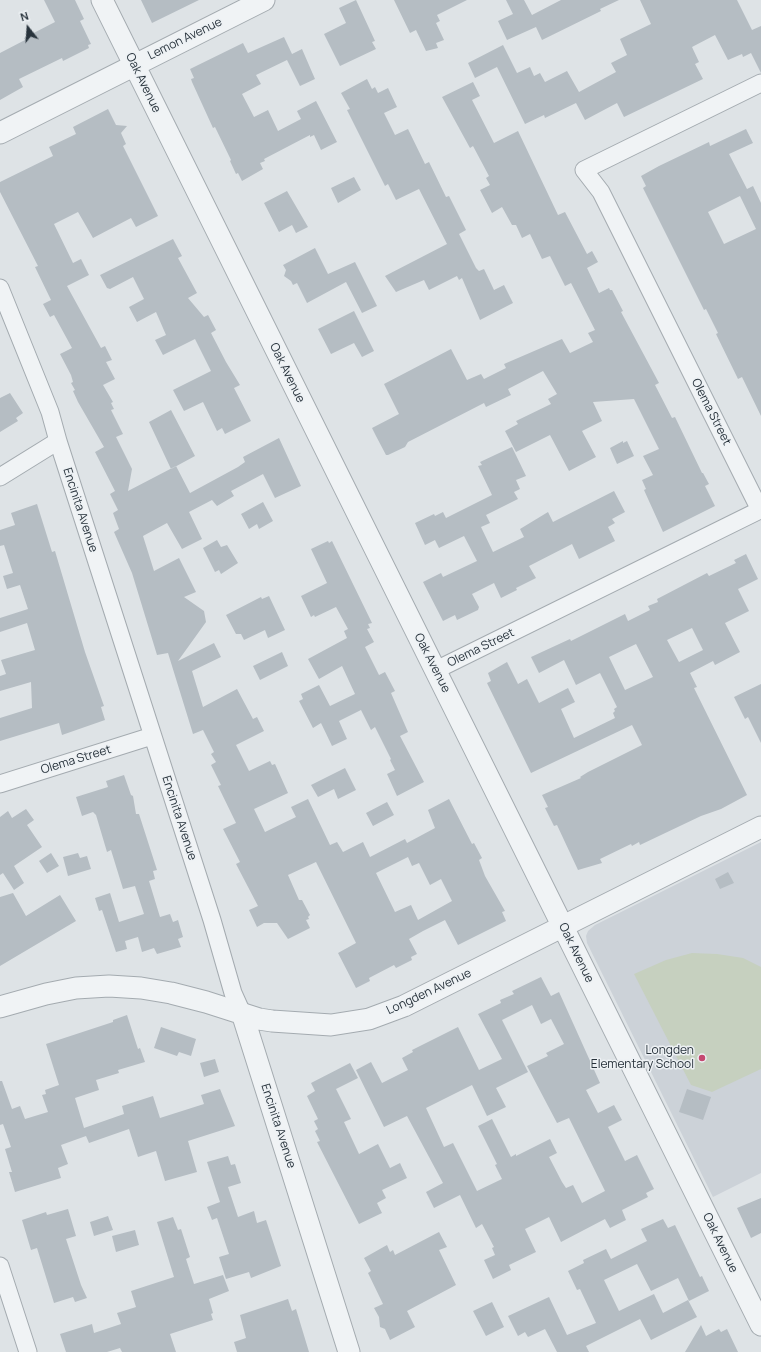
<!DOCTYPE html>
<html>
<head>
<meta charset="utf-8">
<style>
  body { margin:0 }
  #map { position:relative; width:761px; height:1352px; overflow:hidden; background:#dee3e6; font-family:Manrope,sans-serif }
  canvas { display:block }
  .north { position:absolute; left:8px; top:8px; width:40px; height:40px; -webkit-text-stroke:3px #edf1f4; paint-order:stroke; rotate:343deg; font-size:11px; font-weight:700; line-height:16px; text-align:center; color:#28333c }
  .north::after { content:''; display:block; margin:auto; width:14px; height:18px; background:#28333c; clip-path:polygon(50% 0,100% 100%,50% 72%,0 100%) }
</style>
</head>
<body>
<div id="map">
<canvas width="761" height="1352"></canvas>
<div class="north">N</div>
</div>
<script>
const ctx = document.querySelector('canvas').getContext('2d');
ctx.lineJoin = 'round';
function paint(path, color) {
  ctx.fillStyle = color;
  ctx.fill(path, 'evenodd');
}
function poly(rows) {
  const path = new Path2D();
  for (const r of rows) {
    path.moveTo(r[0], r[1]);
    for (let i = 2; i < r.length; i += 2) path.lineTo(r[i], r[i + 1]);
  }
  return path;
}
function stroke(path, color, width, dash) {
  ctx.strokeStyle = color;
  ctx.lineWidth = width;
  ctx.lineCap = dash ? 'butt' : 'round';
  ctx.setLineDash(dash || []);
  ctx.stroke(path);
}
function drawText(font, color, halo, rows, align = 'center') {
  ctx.font = font + ' Manrope,sans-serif';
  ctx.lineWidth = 3;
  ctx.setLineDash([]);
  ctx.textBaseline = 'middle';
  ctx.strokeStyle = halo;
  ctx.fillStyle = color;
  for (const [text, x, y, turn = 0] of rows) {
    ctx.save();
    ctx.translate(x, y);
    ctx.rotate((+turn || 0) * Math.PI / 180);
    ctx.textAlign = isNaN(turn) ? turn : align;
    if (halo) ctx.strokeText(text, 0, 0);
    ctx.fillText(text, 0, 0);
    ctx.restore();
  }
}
paint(poly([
  [761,842,761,1173,713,1197,587,943,586,936,588,931,595,925]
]), '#ccd2d8');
paint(poly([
  [692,953,717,954,743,958,761,967,761,1069,712,1092,691,1085,634,974,666,960]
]), '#c6d0bf');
paint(poly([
  [44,0,75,0,84,19,80,21,91,44,88,45,89,48,63,61,62,58,19,79,23,87,0,100,0,53,25,40,24,38,55,22],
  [141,0,199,0,152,23],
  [356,0,375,41,372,42,376,49,340,66,324,34,346,23,339,8],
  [394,0,467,0,437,15,440,21,436,23,444,40,436,43,438,48,426,51,416,30,410,33],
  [506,0,524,0,532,15,561,0,619,0,600,9,601,11,542,40,536,27,507,40,498,21,513,14],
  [640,0,737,0,752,30,761,26,761,73,751,53,743,57,742,54,728,60,715,35,692,47,699,62,695,64,703,79,624,117,617,103,585,120,576,103,545,118,544,115,525,124,497,67,475,78,468,63,503,45,517,73,530,67,534,76,540,73,545,82,567,71,579,92,616,72,611,63,627,55,620,39,651,24],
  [284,37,292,54,302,49,315,79,300,86,287,60,256,75,261,84,242,94,254,117,268,110,278,131,301,119,297,111,316,101,337,142,321,150,314,135,310,137,310,135,264,159,265,161,260,163,263,169,242,181,238,173,236,174,230,161,231,160,215,127,213,128,192,82,191,79,194,78,190,69,243,43,248,53],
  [367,79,372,89,375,87,378,93,388,88,397,107,384,113,395,135,408,129,425,164,429,162,446,197,449,196,466,230,459,234,476,268,479,271,484,269,494,290,504,285,513,303,480,320,462,278,459,280,457,276,429,290,424,280,396,292,385,276,447,244,419,189,396,200,388,184,385,186,347,110,350,109,341,93],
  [473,82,480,96,472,100,494,143,518,131,558,215,565,212,587,254,592,251,598,262,587,268,599,293,609,288,610,290,612,290,623,311,621,312,659,383,655,385,672,418,675,417,702,473,703,473,709,484,705,486,715,506,663,532,644,490,646,489,642,480,653,475,643,456,659,449,634,399,593,402,602,421,582,431,596,457,569,471,550,435,516,452,505,431,518,424,516,421,551,404,548,399,557,394,543,371,508,389,511,395,486,407,484,403,408,442,405,447,388,455,386,455,376,436,372,428,399,414,384,384,451,349,467,380,481,374,484,379,506,368,504,364,562,339,570,353,593,342,588,333,595,330,571,283,565,286,550,256,542,259,530,234,522,238,516,225,512,225,502,207,492,213,480,190,490,185,486,178,489,176,473,146,470,148,442,97],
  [108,109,116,125,127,126,121,133,126,144,123,146,158,216,136,227,131,218,93,238,78,212,54,224,73,263,81,259,89,275,67,286,101,348,105,346,112,360,106,362,115,379,103,385,113,402,111,403,114,409,111,410,123,434,116,437,132,469,128,491,176,466,190,493,238,467,245,462,243,457,279,438,301,486,275,498,263,474,231,491,234,496,217,506,212,500,189,512,202,539,182,549,167,523,143,536,154,571,179,558,196,592,184,597,204,611,206,622,178,661,214,643,221,657,192,671,203,707,237,689,253,719,257,717,264,731,236,745,249,771,270,761,272,765,275,764,288,793,254,809,265,832,296,817,291,807,308,799,330,845,337,842,343,852,363,842,370,857,405,839,407,843,435,828,428,810,449,799,472,844,474,843,482,858,479,860,485,876,505,911,502,912,506,921,458,945,445,920,423,931,409,939,417,954,411,957,412,960,396,968,394,965,369,978,370,981,356,988,338,953,356,943,316,862,288,875,299,900,302,900,310,915,308,917,309,919,306,920,310,928,288,939,277,923,264,923,257,927,249,910,258,906,236,864,240,862,223,829,236,823,218,786,221,785,211,765,216,762,211,754,214,752,203,730,193,734,168,653,157,655,132,573,114,532,119,529,113,513,118,510,110,494,115,491,95,452,104,447,78,402,73,391,75,390,71,383,73,382,71,375,60,354,72,348,54,315,50,317,43,304,51,300,35,267,38,266,0,192,0,182,53,156,49,147,76,134,73,127],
  [408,857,412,866,419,863,430,885,441,879,452,901,418,920,411,905,395,912,376,873],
  [746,129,753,143,729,154,747,189,753,186,761,203,761,416,742,377,738,379,716,334,718,333,706,309,704,310,643,188,646,186,641,176,659,166,709,142,710,146],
  [740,196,756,229,724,244,708,212],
  [354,177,361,190,338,203,331,188],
  [287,191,308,227,296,233,292,225,279,232,264,203],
  [173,239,182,256,178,258,197,293,188,298,204,317,208,315,216,330,211,333,226,362,240,385,234,388,251,421,225,434,222,428,217,431,203,402,184,411,173,390,211,371,195,339,163,355,155,340,166,335,156,312,137,322,129,307,144,299,133,277,110,289,107,288,100,275],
  [315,248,328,274,355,262,377,306,362,313,346,282,307,303,297,283,293,285,291,281,284,276,286,270,283,265],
  [354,311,374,351,362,357,354,343,331,354,318,329],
  [10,393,23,413,16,418,18,421,0,432,0,398],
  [171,410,195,456,171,469,149,422],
  [623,441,623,443,627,441,634,456,617,464,610,448],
  [512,447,526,476,516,480,520,489,514,492,518,499,486,515,490,523,481,527,493,552,524,537,520,529,548,512,553,522,614,491,625,512,612,519,615,523,608,527,615,541,579,559,572,544,529,566,536,578,516,588,517,590,501,598,494,583,472,594,479,607,478,610,457,620,455,615,443,621,423,582,441,573,443,577,477,561,464,536,439,548,435,540,425,545,415,523,434,514,435,516,443,512,446,518,492,495,478,466,482,465,480,462],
  [263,502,273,521,259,529,257,524,249,529,241,514],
  [37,504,52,552,55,551,85,652,104,706,101,707,105,720,62,735,59,723,0,741,0,718,32,708,31,682,0,691,0,676,6,674,1,660,35,650,27,623,0,632,0,618,28,609,20,585,7,589,3,576,13,573,4,545,0,546,0,530,15,525,11,513],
  [217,540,221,547,227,545,238,563,221,574,219,570,215,572,203,548],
  [328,541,329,543,332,541,372,623,368,624,370,628,367,629,374,642,365,647,379,675,385,672,395,691,391,693,408,732,400,736,424,782,397,796,387,774,395,770,390,760,391,759,375,727,371,730,361,710,339,721,347,739,332,746,321,723,313,728,299,701,303,699,301,694,319,685,330,706,355,694,342,666,319,679,308,659,347,638,344,631,348,629,336,607,315,617,314,615,311,617,301,596,327,583,311,549],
  [746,554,758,579,738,589,749,611,725,623,740,652,715,665,713,661,690,673,697,687,694,688,747,795,721,809,701,816,640,845,639,842,632,846,631,844,600,859,602,863,578,870,557,825,554,826,545,808,548,807,542,795,581,778,580,777,588,772,642,745,632,725,531,773,487,683,491,681,488,673,507,662,518,684,527,679,539,703,568,688,575,702,561,709,574,738,615,718,613,713,615,711,614,709,617,707,600,673,576,685,564,660,539,673,531,657,570,639,571,641,625,614,628,621,650,610,648,606,658,602,657,599,707,573,709,576,736,563,734,560],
  [692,628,703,650,679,662,667,640],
  [636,644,653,677,625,690,609,657],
  [269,596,285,630,268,638,265,630,244,640,241,634,236,634,226,615,261,597,262,599],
  [282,652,288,666,260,680,253,666],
  [761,684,761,743,748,717,745,719,734,697],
  [345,768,356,790,338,799,334,789,318,797,311,785],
  [124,775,131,795,133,796,136,814,139,814,157,870,153,871,155,879,149,881,160,917,170,914,173,922,178,920,183,937,178,939,181,947,157,954,154,948,142,952,138,937,125,941,127,949,116,952,102,910,99,911,95,898,110,893,119,922,144,914,135,886,123,889,111,850,107,852,96,815,93,812,82,816,76,797,108,787,106,781],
  [387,802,394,815,373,826,366,813],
  [26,809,34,820,27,825,42,847,14,866,24,883,14,890,3,873,0,875,0,817,8,811,12,818],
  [51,853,59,866,47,873,39,861],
  [78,853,80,858,87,856,91,869,68,876,63,857],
  [728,872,734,883,720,889,715,879],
  [13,893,26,916,60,895,76,921,0,966,0,897],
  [541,977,551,996,559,992,600,1083,586,1090,598,1113,614,1105,622,1120,608,1127,625,1161,637,1155,654,1189,646,1193,648,1197,622,1210,626,1220,610,1228,605,1219,561,1242,549,1217,525,1229,536,1252,509,1265,511,1270,493,1279,484,1260,495,1255,492,1248,494,1247,482,1224,476,1228,460,1195,434,1208,426,1192,443,1183,407,1116,384,1127,356,1070,371,1062,382,1083,408,1070,402,1058,413,1052,412,1050,458,1027,479,1070,502,1059,478,1014,501,1003,500,1000,514,994,512,991],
  [532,1005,541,1024,551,1019,564,1044,546,1053,548,1056,527,1066,557,1123,569,1118,605,1191,582,1203,573,1185,566,1188,562,1182,549,1157,557,1153,550,1139,516,1156,516,1154,511,1157,492,1119,478,1126,497,1164,495,1165,502,1179,477,1191,453,1143,444,1147,426,1108,472,1085,487,1116,506,1107,496,1088,528,1072,502,1020],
  [127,1015,138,1049,140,1048,145,1062,118,1070,119,1073,96,1080,99,1090,75,1098,84,1128,124,1114,122,1106,153,1096,160,1118,204,1104,201,1095,220,1089,235,1126,188,1141,197,1172,165,1181,156,1151,138,1157,129,1129,89,1143,86,1136,61,1145,68,1164,58,1168,61,1178,15,1192,9,1172,12,1172,5,1149,11,1147,3,1124,0,1125,0,1081,2,1081,12,1109,20,1106,25,1119,48,1112,42,1095,46,1094,45,1090,59,1085,46,1044,113,1022,113,1020],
  [161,1027,196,1039,191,1056,179,1052,177,1056,154,1048],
  [215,1059,219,1072,204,1077,200,1063],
  [350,1063,358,1078,336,1089,351,1119,344,1122,359,1154,378,1144,390,1168,400,1163,407,1178,382,1190,386,1198,377,1203,382,1213,359,1224,317,1142,320,1141,315,1131,318,1129,314,1121,318,1119,307,1096,315,1091,311,1083],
  [687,1089,711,1097,703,1120,679,1112],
  [228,1156,231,1165,235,1164,241,1183,228,1187,238,1217,254,1211,257,1223,266,1220,281,1266,251,1278,249,1272,226,1279,219,1257,229,1254,217,1218,212,1220,207,1207,220,1202,207,1162],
  [761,1198,761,1233,751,1238,737,1208],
  [68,1209,76,1236,66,1239,81,1285,87,1298,75,1302,73,1297,54,1303,37,1248,31,1250,22,1220,46,1212,47,1215],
  [108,1216,113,1230,94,1236,90,1222],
  [173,1217,178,1230,181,1229,190,1257,186,1259,194,1284,223,1275,229,1291,209,1299,213,1313,211,1314,213,1320,170,1334,176,1352,122,1352,120,1348,107,1352,66,1352,60,1334,92,1324,94,1333,121,1324,117,1313,136,1307,131,1291,174,1277,157,1222],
  [663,1219,668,1228,675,1225,700,1277,702,1276,709,1291,689,1301,678,1278,651,1291,637,1264,604,1280,619,1311,654,1294,663,1313,688,1300,697,1317,651,1340,640,1319,586,1346,589,1352,557,1352,545,1329,528,1337,525,1332,518,1336,508,1316,549,1297,567,1335,596,1323,580,1289,577,1290,568,1271,584,1263,583,1260,606,1249,611,1259,647,1241,641,1229],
  [135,1230,139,1245,116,1252,112,1236],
  [439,1232,447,1247,439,1250,456,1285,407,1311,415,1327,390,1340,385,1329,380,1327,379,1317,374,1308,383,1304,368,1273,371,1271,364,1258,387,1245,390,1252,393,1250,395,1255],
  [288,1299,292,1311,296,1309,309,1352,237,1352,234,1342,246,1338,240,1315],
  [492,1302,504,1327,486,1336,473,1311],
  [701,1325,706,1336,719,1329,721,1332,727,1329,738,1352,685,1352]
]), '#b5bdc3');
const minor = poly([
  [0,288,50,412,58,441,212,920,233,993,242,1013],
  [0,477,58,441],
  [436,670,760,510,601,192,584,170,761,83],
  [0,784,152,736],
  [0,1266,28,1352]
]);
const tertiary = poly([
  [102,0,761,1325],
  [0,133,264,0],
  [0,1007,46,994,76,988,109,986,141,988,171,993,206,1002,259,1019,272,1021,331,1025,369,1019,404,1006,761,827],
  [242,1013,349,1352]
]);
stroke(minor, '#a4abb0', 19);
stroke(tertiary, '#a4abb0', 23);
stroke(minor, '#f0f3f5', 17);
stroke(tertiary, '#f0f3f5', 21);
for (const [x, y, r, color] of [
  [702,1058,4,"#c54970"]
]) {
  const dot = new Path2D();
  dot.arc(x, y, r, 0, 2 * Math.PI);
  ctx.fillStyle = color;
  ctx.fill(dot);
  stroke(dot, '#edf1f4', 1.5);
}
drawText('12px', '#28333c', '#edf1f4', [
  ["Lemon Avenue",185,39,-26],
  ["Oak Avenue",143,83,64],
  ["Oak Avenue",287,373,64],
  ["Olema Street",711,412,63],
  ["Encinita Avenue",80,510,72],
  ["Olema Street",481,648,-26],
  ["Oak Avenue",432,663,63],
  ["Olema Street",76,760,-17],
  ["Encinita Avenue",179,818,72],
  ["Oak Avenue",576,953,64],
  ["Longden Avenue",429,992,-25],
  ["Encinita Avenue",278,1126,72],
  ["Oak Avenue",720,1243,64]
]);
drawText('12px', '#28333c', '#edf1f4', [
  ["Longden",694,1051],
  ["Elementary School",694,1065]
], 'right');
</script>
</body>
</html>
